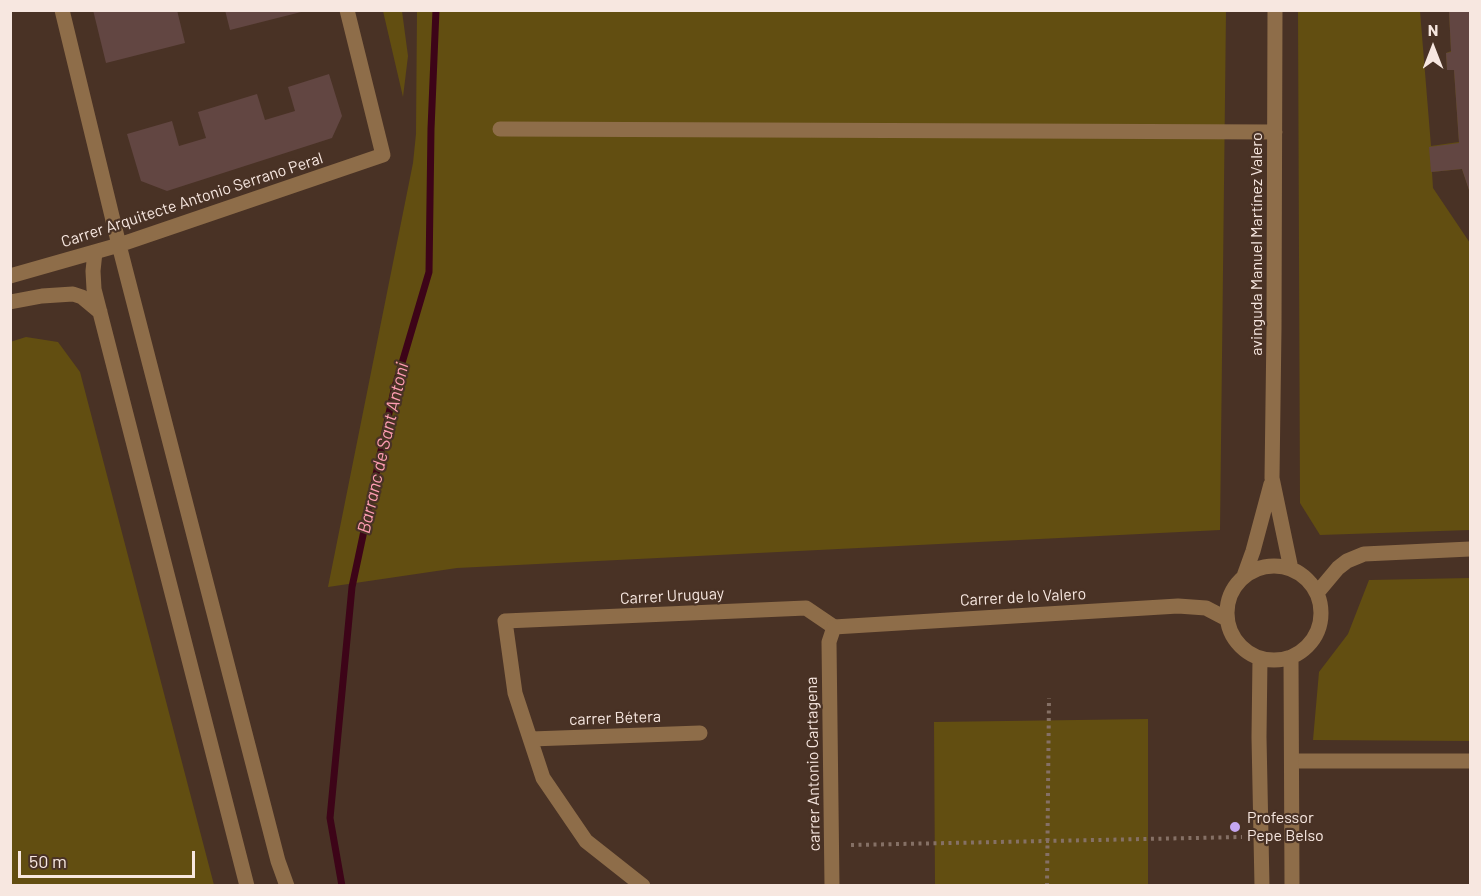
<!DOCTYPE html>
<html>
<head>
<meta charset="utf-8">
<style>
  body { margin:0 }
  #map { position:relative; width:1481px; height:896px; overflow:hidden; background:#493225; font-family:Barlow,sans-serif }
  canvas { display:block }
  .frame { position:absolute; inset:0; border:12px solid #f7e7e0; pointer-events:none }
  .north { position:absolute; left:1403px; top:18px; width:60px; height:60px; -webkit-text-stroke:4px #493225; paint-order:stroke; rotate:0deg; font-size:16px; font-weight:700; line-height:24px; text-align:center; color:#f7e7e0 }
  .north::after { content:''; display:block; margin:auto; width:21px; height:27px; background:#f7e7e0; clip-path:polygon(50% 0,100% 100%,50% 72%,0 100%) }
  .scale { position:absolute; left:18px; top:851px; width:177px; height:27px; box-sizing:border-box; border:3px solid #f7e7e0; border-top:0; padding-left:8px; font-size:18px; line-height:21px; white-space:nowrap; color:#f7e7e0; -webkit-text-stroke:4px #493225; paint-order:stroke }
</style>
</head>
<body>
<div id="map">
<canvas width="1481" height="896"></canvas>
<div class="frame"></div>
<div class="north">N</div>
<div class="scale">50 m</div>
</div>
<script>
const ctx = document.querySelector('canvas').getContext('2d');
ctx.lineJoin = 'round';
function paint(path, color) {
  ctx.fillStyle = color;
  ctx.fill(path, 'evenodd');
}
function poly(rows) {
  const path = new Path2D();
  for (const r of rows) {
    if (r.length === 3) {
      path.moveTo(r[0] + r[2], r[1]);
      path.arc(r[0], r[1], r[2], 0, 2 * Math.PI);
      continue;
    }
    path.moveTo(r[0], r[1]);
    for (let i = 2; i < r.length; i += 2) path.lineTo(r[i], r[i + 1]);
  }
  return path;
}
function stroke(path, color, width, dash) {
  ctx.strokeStyle = color;
  ctx.lineWidth = width;
  ctx.lineCap = dash ? 'butt' : 'round';
  ctx.setLineDash(dash || []);
  ctx.stroke(path);
}
function drawText(font, color, halo, rows, align = 'center') {
  ctx.font = font + ' Barlow,sans-serif';
  ctx.lineWidth = 4.5;
  ctx.setLineDash([]);
  ctx.textBaseline = 'middle';
  ctx.strokeStyle = halo;
  ctx.fillStyle = color;
  for (const [text, x, y, turn = 0] of rows) {
    ctx.save();
    ctx.translate(x, y);
    ctx.rotate((+turn || 0) * Math.PI / 180);
    ctx.textAlign = isNaN(turn) ? turn : align;
    if (halo) ctx.strokeText(text, 0, 0);
    ctx.fillText(text, 0, 0);
    ctx.restore();
  }
}
paint(poly([
  [383,11,402,11,408,56,403,97],
  [417,11,1226,11,1220,530,457,568,328,587,413,163,416,134],
  [1298,11,1420,11,1431,146,1459,142,1454,70,1447,70,1446,53,1451,51,1449,11,1470,11,1470,193,1462,169,1432,172,1433,188,1470,243,1470,530,1320,535,1300,503],
  [26,337,58,342,80,372,214,885,11,885,10,342],
  [1470,578,1470,741,1313,740,1319,672,1348,634,1369,580],
  [1148,719,1148,885,935,885,934,722]
]), '#624e11');
stroke(poly([
  [342,886,330,818,352,587,394,390,429,272,431,129,436,10]
]), '#3d0418', 7);
paint(poly([
  [93,10,177,10,185,43,106,63],
  [225,10,305,10,305,11,230,30],
  [1449,10,1470,10,1470,193,1462,169,1431,172,1429,147,1459,143,1454,70,1447,70,1446,53,1451,52],
  [329,74,342,116,332,138,167,191,141,181,127,134,172,121,179,146,206,138,198,112,257,94,265,120,295,111,288,87]
]), '#624642');
stroke(poly([
  [851,845,1242,837],
  [1047,886,1049,698]
]), '#857065', 4, [3, 4.5]);
stroke(poly([
  [531,739,700,733],
  [1292,761,1470,761],
  [643,886,586,841,543,778,515,693,505,621,806,608,834,627]
]), '#8e6d49', 15);
stroke(poly([
  [62,10,119,245,278,861,287,886],
  [1275,10,1274,328,1272,478,1291,569],
  [500,129,1275,132],
  [95,252,93,271,94,289,247,886],
  [10,276,119,245,383,155,347,10],
  [10,302,42,296,73,294,82,297,100,312],
  [1274,613,47],
  [1244,576,1253,551,1271,484],
  [1317,593,1338,568,1347,561,1364,554,1470,549],
  [1291,657,1292,886],
  [1260,658,1259,737,1262,886],
  [832,886,829,642,834,627,1178,606,1206,608,1227,619]
]), '#8e6d49', 15);
for (const [x, y, r, color] of [
  [1235,827,6,"#c5a7f1"]
]) {
  const dot = new Path2D();
  dot.arc(x, y, r, 0, 2 * Math.PI);
  ctx.fillStyle = color;
  ctx.fill(dot);
  stroke(dot, '#493225', 2);
}
drawText('16px', '#f7e7e0', '#493225', [
  ["Carrer Arquitecte Antonio Serrano Peral",192,200,-18],
  ["avinguda Manuel Martínez Valero",1257,244,-90],
  ["Carrer Uruguay",672,596,-3],
  ["Carrer de lo Valero",1023,597,-3],
  ["carrer Bétera",615,718,-2],
  ["carrer Antonio Cartagena",813,764,-91]
]);
drawText('16px', '#f7e7e0', '#493225', [
  ["Professor",1247,818],
  ["Pepe Belso",1247,836]
], 'left');
drawText('italic 18px', '#fe9db2', '#493225', [
  ["Barranc de Sant Antoni",383,448,-77]
]);
</script>
</body>
</html>
